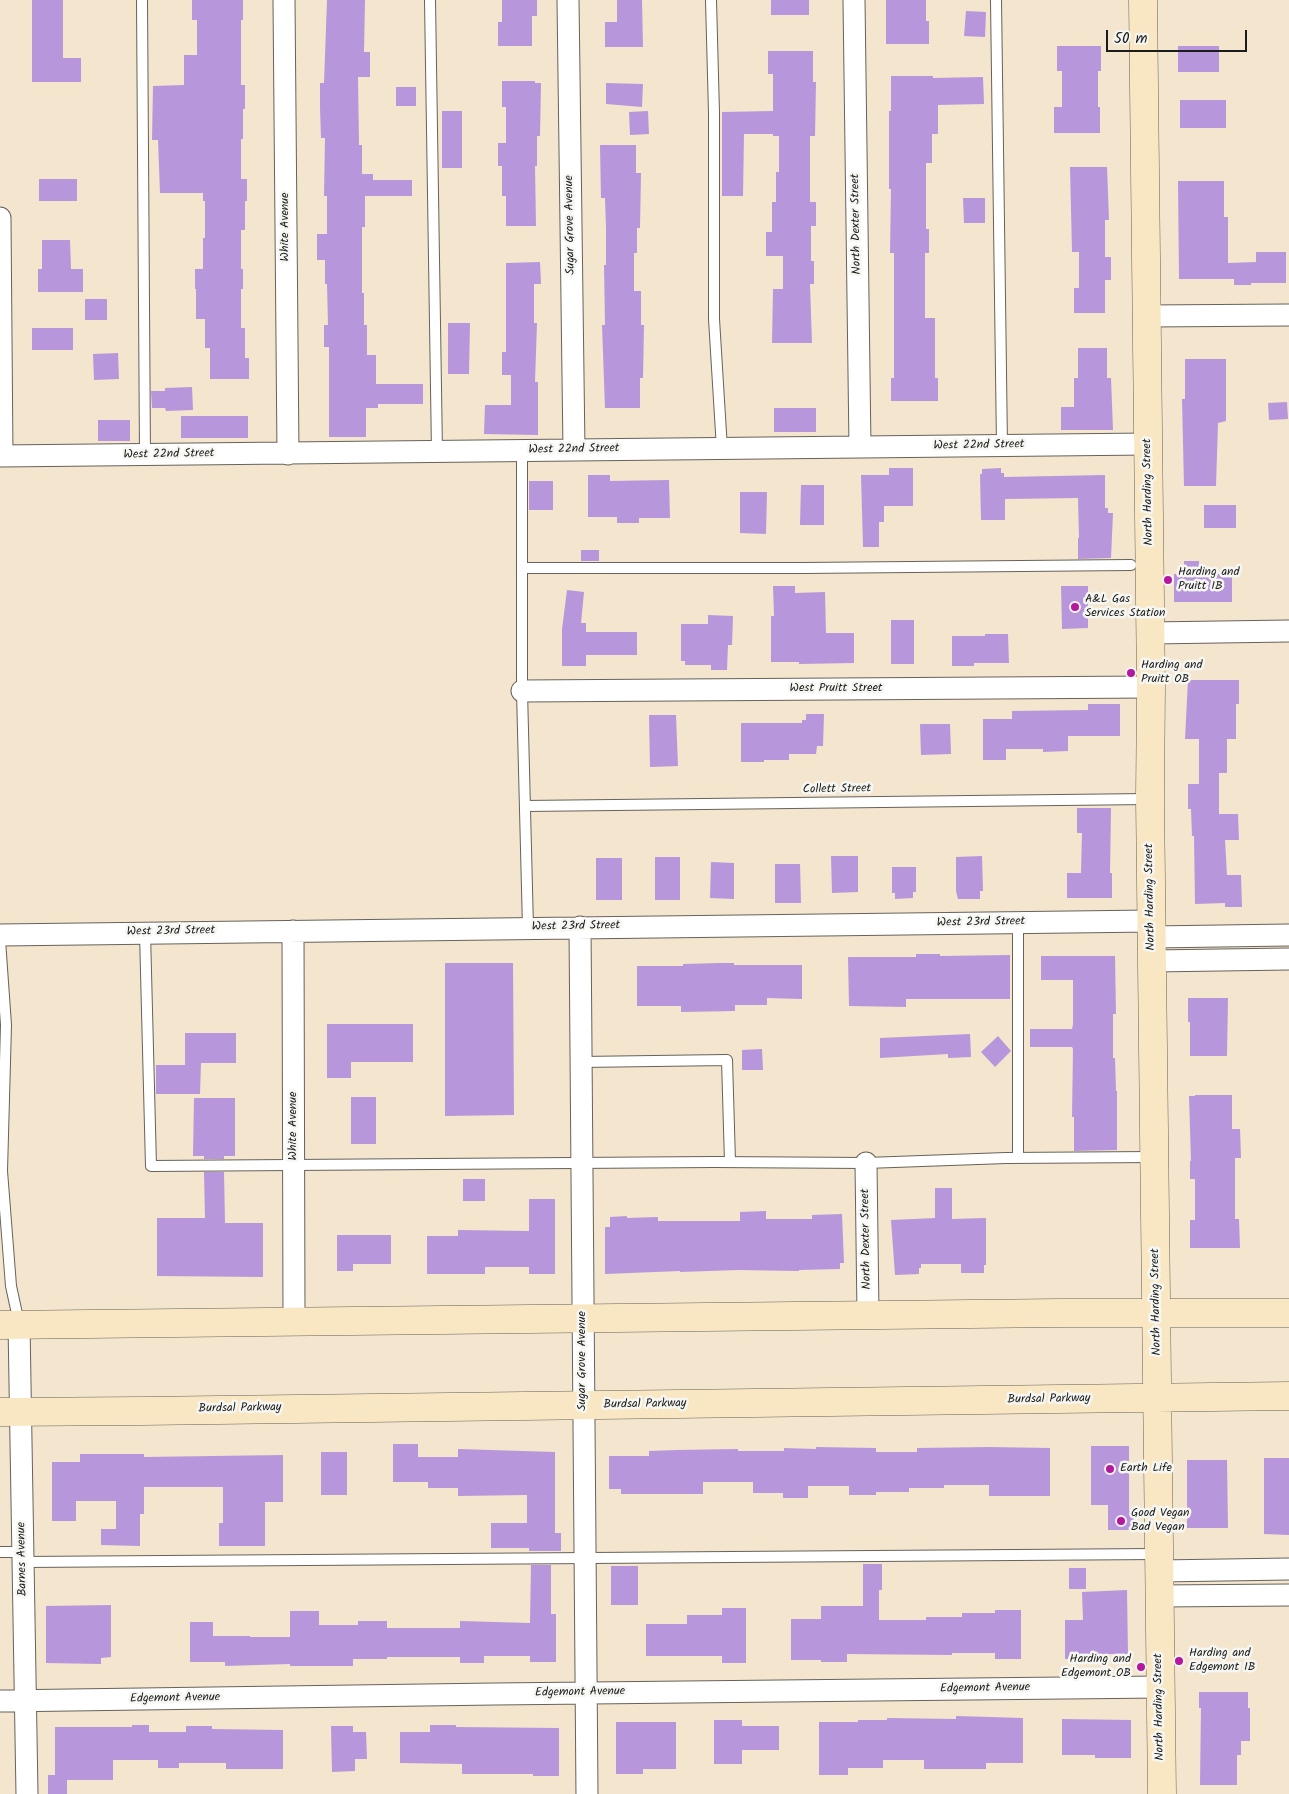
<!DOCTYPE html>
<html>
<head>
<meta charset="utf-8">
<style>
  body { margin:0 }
  #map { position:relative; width:1289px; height:1794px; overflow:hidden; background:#f3e5ce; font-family:Kalam,sans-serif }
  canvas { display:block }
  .scale { position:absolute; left:1106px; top:30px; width:141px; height:22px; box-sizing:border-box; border:2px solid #1c1c1c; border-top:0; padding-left:6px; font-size:15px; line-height:18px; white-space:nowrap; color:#1c1c1c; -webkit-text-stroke:4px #f6f6f2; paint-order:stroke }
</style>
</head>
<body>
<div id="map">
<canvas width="1289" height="1794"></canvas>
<div class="scale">50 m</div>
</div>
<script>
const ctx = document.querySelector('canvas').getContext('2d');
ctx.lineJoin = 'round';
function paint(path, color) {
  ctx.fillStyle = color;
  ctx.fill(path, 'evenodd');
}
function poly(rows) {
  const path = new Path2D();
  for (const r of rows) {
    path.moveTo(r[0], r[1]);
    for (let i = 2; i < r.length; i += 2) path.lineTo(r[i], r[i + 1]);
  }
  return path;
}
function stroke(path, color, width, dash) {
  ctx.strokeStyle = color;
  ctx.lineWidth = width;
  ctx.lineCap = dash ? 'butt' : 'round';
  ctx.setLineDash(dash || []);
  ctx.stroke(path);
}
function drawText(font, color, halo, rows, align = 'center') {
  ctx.font = font + ' Kalam,sans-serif';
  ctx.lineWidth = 5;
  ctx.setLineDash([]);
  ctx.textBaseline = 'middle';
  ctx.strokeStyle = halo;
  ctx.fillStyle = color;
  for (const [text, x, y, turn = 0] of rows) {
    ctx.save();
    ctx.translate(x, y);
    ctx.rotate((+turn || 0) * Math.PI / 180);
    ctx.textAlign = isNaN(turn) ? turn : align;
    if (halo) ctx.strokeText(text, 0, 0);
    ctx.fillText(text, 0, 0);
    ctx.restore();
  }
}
paint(poly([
  [32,0,63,0,63,58,81,58,81,82,32,82],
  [192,0,243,0,243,20,241,20,241,85,245,85,245,109,243,109,243,139,241,139,241,179,247,179,247,201,245,201,245,230,241,230,241,269,243,269,243,289,241,289,241,328,245,328,245,358,249,358,249,379,210,379,210,348,205,348,205,319,196,319,196,289,195,289,195,269,203,269,203,238,205,238,205,201,203,201,203,193,160,193,158,140,152,140,153,86,184,85,184,55,197,55,197,20,192,20],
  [327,0,365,0,364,52,370,52,370,77,358,77,359,145,362,145,362,174,373,174,373,180,412,180,412,196,365,196,365,227,362,227,362,293,364,293,364,325,367,325,367,355,376,355,376,384,423,384,423,404,378,404,378,408,366,408,366,437,329,437,329,347,324,347,324,325,328,325,327,284,325,284,325,260,317,260,317,234,327,234,327,196,324,196,325,138,321,138,320,108,320,83,324,83],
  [502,0,537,0,537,16,532,16,532,46,498,46,498,22,502,22],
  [617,0,642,0,643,47,605,47,605,22,617,22],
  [771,0,809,0,809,15,771,15],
  [886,0,926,0,926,21,929,21,929,44,886,44],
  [966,11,986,12,985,37,964,36],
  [1057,46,1101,46,1101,71,1098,71,1098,107,1100,107,1100,133,1054,133,1054,107,1062,107,1062,71,1057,71],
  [1178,46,1219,46,1219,72,1178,72],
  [768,51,813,51,813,82,816,82,815,136,810,136,810,202,816,202,816,226,811,226,811,261,814,261,814,284,810,284,812,343,772,343,773,289,783,289,783,256,766,256,766,232,772,232,772,202,776,202,776,172,779,172,779,136,773,136,773,134,744,134,743,196,722,196,722,112,773,111,773,74,768,74],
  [891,76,933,76,933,78,983,77,984,104,938,105,938,134,932,134,932,163,926,163,926,229,929,229,929,253,925,253,925,318,935,318,935,378,938,378,938,401,891,401,891,378,894,378,894,253,890,253,891,189,889,189,889,111,891,111],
  [502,81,535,81,535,83,541,83,540,136,537,136,537,166,535,166,536,226,506,226,506,196,502,196,502,166,498,166,498,143,506,143,506,107,502,107],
  [606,83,643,84,642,107,606,104],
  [396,87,416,87,416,106,396,106],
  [1180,100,1226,100,1226,128,1180,128],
  [442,111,462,111,462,168,442,168],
  [648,111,649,134,630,135,629,112],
  [600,145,636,145,636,173,641,173,640,228,637,228,637,253,634,253,634,291,641,291,641,325,644,325,643,378,640,378,640,408,605,408,602,325,605,325,604,265,606,265,606,228,605,198,601,198],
  [1070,167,1107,167,1109,220,1105,220,1105,257,1111,257,1111,280,1105,280,1105,313,1074,313,1074,288,1079,288,1079,252,1072,252],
  [39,179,77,179,77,201,39,201],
  [1178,181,1224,181,1224,217,1228,217,1228,263,1256,262,1256,252,1286,252,1286,283,1251,283,1251,285,1234,285,1234,279,1179,279],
  [963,198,985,198,985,223,964,223],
  [42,240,70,240,71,269,83,269,83,292,38,292,38,269,42,269],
  [540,262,541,284,534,284,534,323,537,323,535,382,538,382,538,435,484,434,485,405,511,405,511,375,502,375,502,352,506,352,506,263],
  [85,299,107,299,107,320,85,320],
  [448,323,470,323,469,374,448,374],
  [32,328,73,328,73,350,32,350],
  [1078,348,1107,348,1107,378,1111,378,1113,430,1061,430,1061,407,1074,407,1074,378,1078,378],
  [118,353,119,379,94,380,93,354],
  [1185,359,1226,359,1226,421,1218,423,1216,486,1184,486,1182,399,1185,399],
  [192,387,193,410,166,411,165,408,152,408,151,391,165,391,165,388],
  [1287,402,1288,419,1269,420,1268,403],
  [774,408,816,408,816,432,774,432],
  [181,416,248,416,248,438,181,438],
  [98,420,130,420,130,441,98,441],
  [889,468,913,468,913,506,884,506,884,522,879,522,879,547,863,547,861,475,889,475],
  [1001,468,1001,473,1004,473,1004,477,1105,475,1105,508,1108,508,1108,513,1113,513,1111,558,1078,559,1078,538,1079,538,1078,498,1005,499,1005,520,981,520,980,474,982,474,982,469],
  [588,475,610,475,610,481,669,480,670,518,639,518,639,523,617,523,617,517,588,517],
  [529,481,553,481,553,510,529,510],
  [801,485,824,485,824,525,800,525],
  [740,492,767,492,766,534,740,533],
  [1204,505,1236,505,1236,528,1204,528],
  [581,550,599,550,599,561,581,561],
  [1184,561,1199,561,1199,574,1232,574,1232,602,1174,602,1174,574,1184,574],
  [773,586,795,586,795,593,825,592,826,633,854,633,854,663,799,664,799,662,771,662,771,616,774,616],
  [1061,586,1088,586,1088,628,1062,629],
  [567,590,584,592,581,623,586,623,586,632,637,632,637,655,586,655,586,666,562,666,562,629],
  [708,615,733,616,732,645,728,645,727,670,711,670,711,665,685,665,685,661,681,661,681,624,708,624],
  [891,620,914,620,914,664,891,664],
  [985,634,1008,634,1009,663,974,663,974,666,952,666,952,636,985,636],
  [1188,680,1239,680,1239,704,1236,704,1236,739,1227,739,1227,773,1219,773,1219,814,1238,814,1239,840,1225,840,1227,875,1241,875,1242,907,1225,907,1225,903,1195,904,1194,836,1192,836,1191,809,1188,809,1188,784,1199,784,1199,739,1185,739],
  [1088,704,1120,704,1120,736,1068,736,1068,751,1043,752,1043,749,1006,749,1006,760,983,760,983,719,1012,719,1012,711,1088,710],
  [806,714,824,714,823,746,817,746,816,754,789,754,789,760,764,760,764,762,741,762,741,723,802,723,802,720,806,720],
  [649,715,676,715,678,766,650,767],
  [920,724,950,724,951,754,921,755],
  [1077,808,1111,808,1110,873,1112,873,1112,898,1067,898,1067,873,1081,873,1082,833,1077,833],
  [831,856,858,856,858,892,832,893],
  [982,856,983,891,980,891,980,899,958,899,956,891,956,857],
  [655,857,680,857,680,900,655,900],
  [596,858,622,858,622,900,596,900],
  [711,862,734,863,734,899,710,898],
  [775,864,800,864,801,903,775,903],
  [892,867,916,867,916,892,913,892,913,898,895,899,895,893,892,893],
  [916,954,940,954,940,956,1010,955,1010,999,906,999,906,1007,849,1006,848,957,916,957],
  [1041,956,1115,956,1116,1014,1113,1014,1113,1058,1115,1058,1116,1091,1117,1091,1117,1150,1074,1151,1074,1117,1072,1117,1073,1049,1072,1047,1030,1047,1030,1029,1072,1029,1073,1024,1073,980,1041,980],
  [445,963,513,963,514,1115,445,1116],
  [720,963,734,963,734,965,802,965,802,999,767,998,767,1005,735,1005,735,1011,681,1012,681,1006,637,1006,637,966,683,966,683,964],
  [1188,998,1228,998,1227,1056,1190,1056,1190,1022,1188,1022],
  [327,1024,413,1024,413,1062,351,1062,351,1078,327,1078],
  [185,1033,236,1033,236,1063,201,1063,200,1094,156,1094,156,1065,185,1065],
  [970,1034,971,1057,948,1058,948,1054,880,1058,880,1038],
  [998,1036,1011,1051,995,1067,981,1052],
  [762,1049,763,1070,742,1070,742,1050],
  [1195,1095,1232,1095,1232,1129,1240,1129,1241,1158,1235,1158,1235,1219,1239,1219,1240,1248,1190,1248,1190,1220,1195,1220,1195,1179,1190,1179,1190,1161,1191,1161,1189,1096,1195,1096],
  [351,1097,376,1097,376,1144,351,1144],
  [194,1098,235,1098,235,1156,224,1156,224,1159,204,1159,204,1156,193,1156],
  [204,1172,224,1172,225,1223,263,1223,263,1277,157,1276,157,1218,205,1218],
  [463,1179,485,1179,485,1201,463,1201],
  [935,1188,952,1188,952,1219,986,1218,986,1265,984,1265,984,1273,961,1273,961,1264,921,1264,921,1268,919,1268,919,1274,895,1275,891,1220,935,1218],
  [529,1199,555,1199,555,1274,529,1274,529,1267,485,1267,485,1274,427,1274,427,1236,458,1236,458,1230,529,1231],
  [766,1211,766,1219,812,1219,812,1215,842,1214,844,1263,840,1263,840,1269,799,1270,799,1271,738,1270,680,1272,680,1271,605,1274,605,1227,610,1227,610,1217,627,1216,627,1218,658,1217,658,1221,740,1221,740,1212],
  [337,1235,391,1235,391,1264,353,1264,353,1271,337,1271],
  [393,1444,418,1444,418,1457,458,1457,458,1449,555,1452,555,1533,561,1533,561,1551,529,1551,529,1548,491,1548,491,1523,527,1523,527,1495,458,1496,458,1488,428,1488,428,1482,393,1482],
  [1091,1446,1129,1446,1129,1511,1134,1511,1134,1530,1108,1530,1108,1505,1091,1505],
  [816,1447,876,1448,876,1452,917,1452,917,1448,989,1447,1050,1448,1050,1496,989,1496,989,1485,944,1485,944,1488,909,1488,909,1492,876,1492,876,1495,849,1495,849,1486,808,1486,808,1498,783,1498,783,1493,753,1493,753,1482,703,1482,703,1494,621,1494,621,1489,609,1489,609,1456,649,1456,649,1451,677,1450,738,1449,738,1451,784,1451,784,1448,816,1449],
  [321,1452,347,1452,347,1495,321,1495],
  [80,1454,144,1454,144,1457,283,1455,283,1502,265,1502,265,1546,219,1546,219,1523,223,1523,223,1487,144,1487,144,1514,140,1514,140,1546,101,1545,101,1529,116,1529,116,1501,76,1501,76,1521,52,1521,52,1462,80,1462],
  [1264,1458,1289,1458,1289,1535,1264,1534],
  [1187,1460,1227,1460,1228,1528,1187,1528],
  [863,1564,882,1564,882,1590,879,1590,879,1620,926,1620,926,1617,962,1617,962,1613,995,1613,995,1610,1021,1610,1021,1659,995,1659,995,1653,952,1653,952,1655,847,1654,847,1662,821,1662,821,1660,791,1660,791,1619,821,1619,821,1606,863,1606],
  [531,1565,551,1565,551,1614,556,1614,556,1662,530,1662,530,1656,484,1656,484,1663,460,1663,460,1657,387,1657,387,1659,353,1659,353,1666,290,1666,290,1664,225,1666,225,1662,190,1662,190,1622,213,1622,213,1636,250,1636,250,1637,290,1637,290,1611,319,1611,319,1625,358,1625,358,1621,387,1621,387,1628,460,1628,460,1621,530,1623],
  [611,1566,638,1566,638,1605,611,1605],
  [1069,1568,1086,1568,1086,1589,1069,1589],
  [1127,1590,1128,1654,1089,1654,1088,1659,1065,1659,1065,1620,1083,1620,1082,1592],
  [111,1605,111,1657,101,1658,101,1664,46,1663,46,1606],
  [722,1608,746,1608,746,1663,722,1663,722,1656,646,1656,646,1624,687,1624,687,1615,722,1615],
  [1199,1692,1248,1692,1248,1708,1250,1708,1250,1741,1241,1741,1241,1755,1237,1755,1237,1785,1200,1785,1201,1708,1199,1708],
  [956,1716,1023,1718,1023,1763,986,1763,986,1769,924,1769,924,1760,883,1760,883,1768,848,1768,848,1775,819,1775,819,1722,858,1722,858,1720,887,1720,887,1718,956,1719],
  [1062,1719,1131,1720,1131,1758,1095,1758,1095,1755,1062,1755],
  [714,1720,742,1720,742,1726,779,1726,779,1750,742,1750,742,1764,714,1764],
  [616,1722,676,1722,676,1769,643,1769,643,1774,616,1774],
  [132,1725,149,1725,149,1732,186,1732,186,1726,212,1726,212,1729,283,1730,283,1769,226,1769,226,1763,179,1763,179,1768,158,1768,158,1760,113,1760,113,1780,67,1780,67,1794,48,1794,48,1775,55,1775,55,1727,132,1727],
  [430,1725,456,1725,456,1727,559,1728,559,1776,533,1776,533,1774,462,1774,462,1764,400,1763,400,1732,430,1732],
  [331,1726,353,1726,353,1732,366,1732,367,1759,355,1759,355,1771,332,1772]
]), '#b896db');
const lane = poly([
  [142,0,145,455],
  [430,0,437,452],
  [711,0,714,113,714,319,722,449],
  [996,0,1002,446],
  [522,451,522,691,528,928],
  [522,568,802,568,1131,565],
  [525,806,1149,799],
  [1018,922,1018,1158],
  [145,933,151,1166,714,1162,866,1163,1006,1158,1154,1157],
  [0,940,6,1025,2,1171,11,1286,19,1323],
  [581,1062,727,1060,730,1162],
  [0,1552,23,1552],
  [23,1562,1157,1554]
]);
const street = poly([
  [284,0,288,454],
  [568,0,574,450],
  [854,0,860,447],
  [0,218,2,456],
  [1147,316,1289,315],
  [0,456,1148,444],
  [1150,633,1289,631],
  [522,691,1151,687],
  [580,927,587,1794],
  [293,931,294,1321],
  [0,935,1152,921],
  [1152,937,1289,935],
  [1152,961,1289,959],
  [866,1163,868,1315],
  [19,1324,27,1794],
  [1159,1571,1289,1569],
  [1159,1596,1289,1595],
  [0,1701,495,1694,1160,1687]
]);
const secondary = poly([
  [1143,0,1151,687,1150,799,1162,1794],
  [0,1325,1059,1313,1289,1313],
  [0,1412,142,1411,1289,1396]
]);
stroke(lane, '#67625a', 12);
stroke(street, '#67625a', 23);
stroke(secondary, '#67625a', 29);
stroke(lane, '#fff', 10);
stroke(street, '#fff', 21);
stroke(secondary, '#f9e7c3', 28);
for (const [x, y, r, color] of [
  [1168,580,5,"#b5179e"],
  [1075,607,5,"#b5179e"],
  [1131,673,5,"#b5179e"],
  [1110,1469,5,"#b5179e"],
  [1121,1521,5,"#b5179e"],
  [1179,1661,5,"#b5179e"],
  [1141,1667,5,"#b5179e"]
]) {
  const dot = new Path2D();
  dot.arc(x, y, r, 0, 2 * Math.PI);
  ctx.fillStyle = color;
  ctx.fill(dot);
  stroke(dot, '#f6f6f2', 2);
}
drawText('12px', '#1c1c1c', '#f6f6f2', [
  ["North Dexter Street",857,224,-91],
  ["Sugar Grove Avenue",571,225,-91],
  ["White Avenue",286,227,-90],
  ["West 22nd Street",979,446,-1],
  ["West 22nd Street",574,450,-1],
  ["West 22nd Street",169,455,-1],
  ["North Harding Street",1149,492,-91],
  ["West Pruitt Street",836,689],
  ["Collett Street",837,790,-1],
  ["North Harding Street",1151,897,-91],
  ["West 23rd Street",981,923,-1],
  ["West 23rd Street",576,927,-1],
  ["West 23rd Street",171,932,-1],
  ["White Avenue",294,1126,-90],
  ["North Dexter Street",867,1239,-91],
  ["North Harding Street",1157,1302,-91],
  ["Sugar Grove Avenue",583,1361,-90],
  ["Burdsal Parkway",1049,1400,-1],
  ["Burdsal Parkway",645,1405,-1],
  ["Burdsal Parkway",240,1409,-1],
  ["Barnes Avenue",23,1559,-91],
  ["Edgemont Avenue",985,1689,-1],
  ["Edgemont Avenue",580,1693,-1],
  ["Edgemont Avenue",175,1699,-1],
  ["North Harding Street",1160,1707,-91]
]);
drawText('12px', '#1c1c1c', '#f6f6f2', [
  ["Harding and",1178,573],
  ["Pruitt IB",1178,587],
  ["A&L Gas",1085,600],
  ["Services Station",1085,614],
  ["Harding and",1141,666],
  ["Pruitt OB",1141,680],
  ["Earth Life",1120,1469],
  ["Good Vegan",1131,1514],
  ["Bad Vegan",1131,1528],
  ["Harding and",1189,1654],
  ["Edgemont IB",1189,1668],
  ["Harding and",1131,1660,"right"],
  ["Edgemont OB",1131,1674,"right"]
], 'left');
</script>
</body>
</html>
